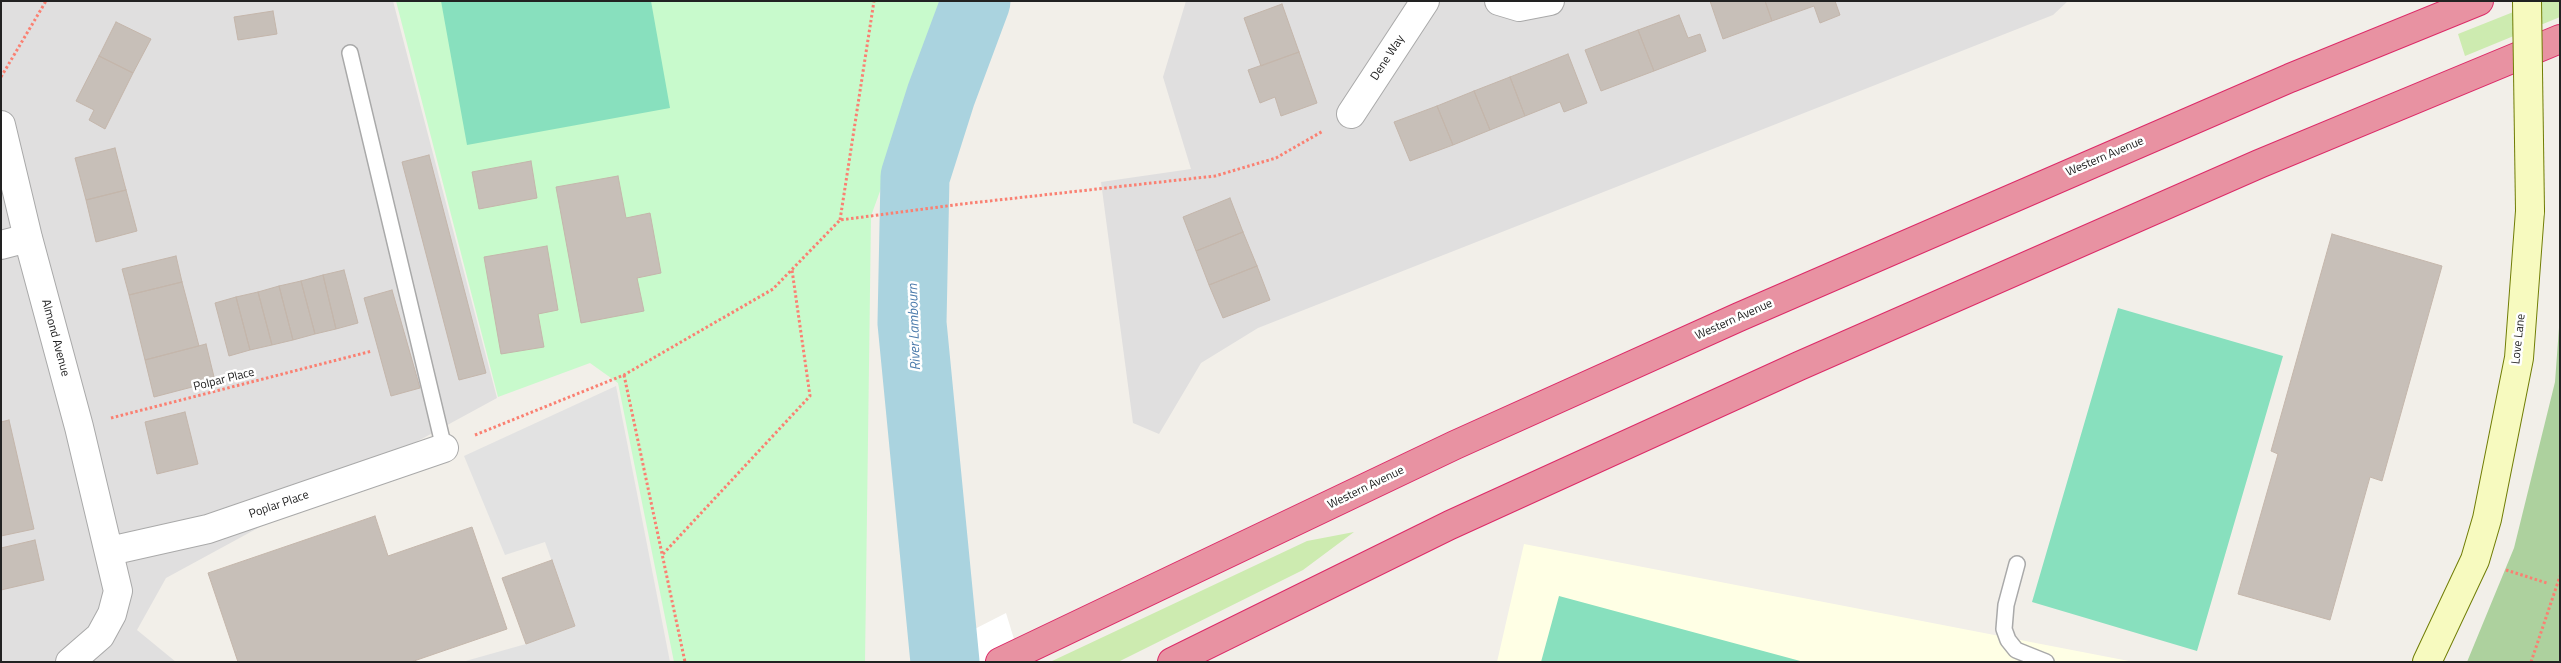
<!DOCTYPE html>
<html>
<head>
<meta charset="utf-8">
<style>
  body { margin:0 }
  #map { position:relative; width:2561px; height:663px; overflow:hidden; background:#f2efe9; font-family:"Titillium Web",sans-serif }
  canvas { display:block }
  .frame { position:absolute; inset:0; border:2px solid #222; pointer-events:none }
</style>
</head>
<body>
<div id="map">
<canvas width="2561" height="663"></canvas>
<div class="frame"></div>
</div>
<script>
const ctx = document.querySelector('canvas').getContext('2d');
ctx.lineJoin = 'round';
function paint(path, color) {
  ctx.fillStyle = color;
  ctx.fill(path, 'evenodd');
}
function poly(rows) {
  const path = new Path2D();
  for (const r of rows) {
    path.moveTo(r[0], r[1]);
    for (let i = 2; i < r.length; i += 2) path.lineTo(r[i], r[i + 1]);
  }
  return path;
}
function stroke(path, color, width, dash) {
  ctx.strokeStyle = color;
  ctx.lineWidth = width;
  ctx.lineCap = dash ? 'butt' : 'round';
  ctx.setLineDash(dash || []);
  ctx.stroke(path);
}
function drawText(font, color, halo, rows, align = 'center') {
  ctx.font = font + ' "Titillium Web",sans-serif';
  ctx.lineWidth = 5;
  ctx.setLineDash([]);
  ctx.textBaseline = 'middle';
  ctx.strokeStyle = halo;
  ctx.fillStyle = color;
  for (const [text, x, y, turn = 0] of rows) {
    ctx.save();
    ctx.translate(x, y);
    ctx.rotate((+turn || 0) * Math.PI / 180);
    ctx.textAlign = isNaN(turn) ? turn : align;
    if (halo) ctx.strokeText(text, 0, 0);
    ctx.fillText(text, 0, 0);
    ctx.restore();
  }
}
paint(poly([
  [1,1,393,1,497,398,166,578,137,630,176,662,1,662],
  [1186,1,2068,1,2053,15,1258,328,1201,363,1159,434,1133,423,1101,182,1191,169,1163,77]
]), '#e0dfdf');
paint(poly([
  [1524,544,2134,662,1497,662]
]), '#ffffe5');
paint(poly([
  [2541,1,2560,1,2560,17,2465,56,2458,34],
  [1354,532,1303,570,1118,662,1050,662,1307,541]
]), '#cdebb0');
paint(poly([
  [2560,314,2560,662,2467,662,2514,548,2555,382]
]), '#add19e');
paint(poly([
  [396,1,949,1,871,216,865,662,674,662,618,383,590,363,498,397]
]), '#c8facc');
paint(poly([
  [441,1,651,1,670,108,467,145],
  [2118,308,2283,356,2197,651,2032,602],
  [1559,596,1804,662,1541,662]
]), '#88e0be');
paint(poly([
  [616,386,670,662,462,662,526,644,575,626,545,542,505,555,464,456]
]), '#e2e2e2');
paint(poly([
  [1006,613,1021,662,910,662]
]), '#fff');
stroke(poly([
  [945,662,912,323,915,177,941,95,976,1]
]), '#aad3df', 69);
const building = poly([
  [1710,1,1765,1,1772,21,1723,39,1710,1],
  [1765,1,1835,1,1840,15,1820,23,1814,6,1772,21,1765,1],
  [1282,4,1299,52,1261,66,1244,18,1282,4],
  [273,11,277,34,238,40,234,17,273,11],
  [1679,15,1688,38,1700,34,1706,51,1654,71,1638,30,1679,15],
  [116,22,151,39,133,73,99,56,116,22],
  [1638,30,1654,71,1601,91,1585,50,1638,30],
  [1299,52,1317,103,1281,116,1275,97,1260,103,1248,70,1299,52],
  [1568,54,1587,103,1564,112,1560,102,1525,116,1510,77,1568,54],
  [99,56,133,73,105,129,89,120,94,110,76,101,99,56],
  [1510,77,1525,116,1490,130,1474,91,1510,77],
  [1474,91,1490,130,1453,145,1437,106,1474,91],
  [1437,106,1453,145,1410,161,1394,122,1437,106],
  [115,148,126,190,86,200,75,158,115,148],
  [429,155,486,373,459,380,402,162,429,155],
  [531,161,537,198,479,209,472,172,531,161],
  [618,176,626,218,650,213,661,273,637,278,644,311,581,323,556,187,618,176],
  [126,190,137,231,96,242,86,200,126,190],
  [1230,198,1243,232,1196,251,1183,217,1230,198],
  [1243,232,1257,266,1209,285,1196,251,1243,232],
  [2332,234,2442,266,2382,481,2370,477,2330,620,2238,594,2278,454,2271,451,2332,234],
  [547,246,558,310,538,314,544,347,501,354,484,257,547,246],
  [176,256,182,282,129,295,122,269,176,256],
  [1257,266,1270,300,1223,318,1209,285,1257,266],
  [344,270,358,323,336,329,323,275,344,270],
  [323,275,336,329,315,334,301,281,323,275],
  [301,281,315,334,293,340,279,286,301,281],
  [182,282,199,346,145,360,129,295,182,282],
  [279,286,293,340,272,345,258,292,279,286],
  [392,290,420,388,391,396,364,298,392,290],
  [258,292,272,345,250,350,236,297,258,292],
  [236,297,250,350,229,356,215,303,236,297],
  [206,344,215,381,154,397,145,360,206,344],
  [185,412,198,464,157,474,145,422,185,412],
  [9,420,34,529,1,536,1,422,9,420],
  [375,516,388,556,472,527,507,629,411,662,238,662,208,573,375,516],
  [35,540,44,580,1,590,1,548,35,540],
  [552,560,575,626,526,644,502,578,552,560]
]);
paint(building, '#c7bfb8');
stroke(building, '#c4b6ab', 1);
const lane = poly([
  [350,53,444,448],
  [2017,564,2006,605,2004,629,2008,640,2016,650,2046,662]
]);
const street = poly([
  [1499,1,1519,7,1550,1],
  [1351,114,1425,1],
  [1,125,28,238,79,427,118,591,112,614,100,636,70,662],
  [1,245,28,238],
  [110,551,208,529,444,448]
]);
const secondary = poly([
  [2427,662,2475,560,2487,519,2519,358,2530,211]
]);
const highway = poly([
  [1000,662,1455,445,1739,317,2290,78,2479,1],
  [1172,662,1450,525,1799,366,2259,164,2560,39]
]);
stroke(lane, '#a9a9a9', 18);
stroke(street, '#a9a9a9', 30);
stroke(secondary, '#707d05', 30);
stroke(highway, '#dc2a67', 30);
stroke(poly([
  [1,77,46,1],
  [840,220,874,1],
  [624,375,685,662],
  [111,418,372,351],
  [475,435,624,375,773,289,840,220,962,204,1215,176,1276,158,1323,131],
  [663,554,810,396,792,270],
  [2506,570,2547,583],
  [2531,662,2560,576]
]), '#fa8072', 3, [2.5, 2.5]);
stroke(lane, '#fff', 15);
stroke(street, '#fff', 28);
stroke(secondary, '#f7fabf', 28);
stroke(highway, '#e892a2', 28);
const secondaryBridge = poly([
  [2527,1,2530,211]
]);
stroke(secondaryBridge, '#707d05', 30, []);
stroke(secondaryBridge, '#f7fabf', 28);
drawText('12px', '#222', '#fff', [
  ["Dene Way",1388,58,-57],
  ["Western Avenue",2105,157,-23],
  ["Western Avenue",1734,320,-24],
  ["Almond Avenue",55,338,75],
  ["Love Lane",2519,339,-84],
  ["Polpar Place",224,380,-14],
  ["Western Avenue",1366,488,-26],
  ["Poplar Place",279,505,-19]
]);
drawText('italic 14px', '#4a7aab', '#fff', [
  ["River Lambourn",915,327,-92]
]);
</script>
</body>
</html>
